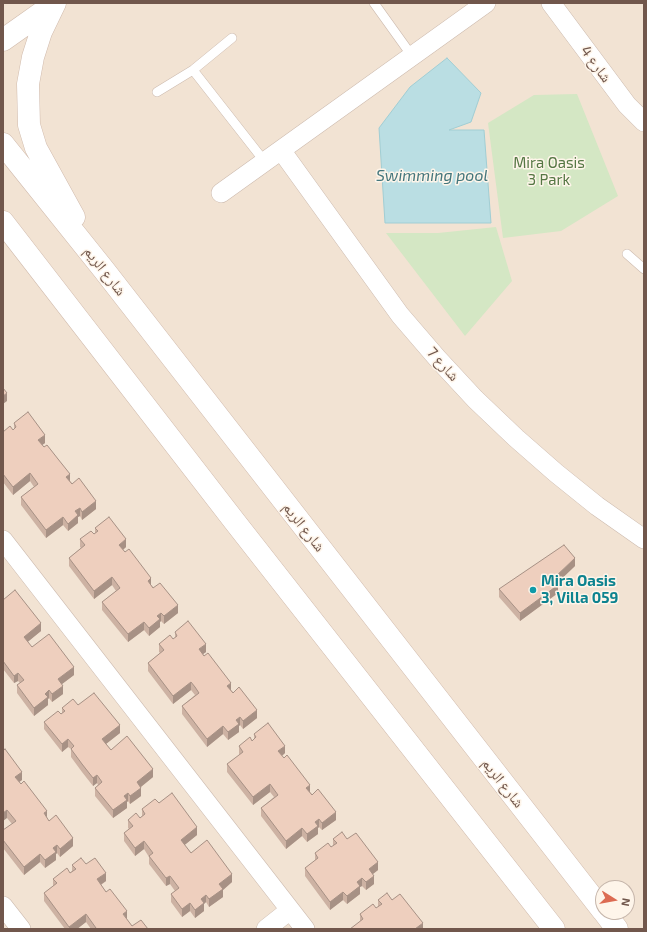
<!DOCTYPE html>
<html>
<head>
<meta charset="utf-8">
<style>
  body { margin:0 }
  #map { position:relative; width:647px; height:932px; overflow:hidden; background:#faf1e4; font-family:"Exo 2",sans-serif }
  canvas { display:block }
  .frame { position:absolute; inset:0; border:4px solid #71574c; pointer-events:none }
  .north { position:absolute; left:595px; top:880px; width:40px; height:40px; box-sizing:border-box; background:#fef5ea; border:1px solid #c6b6ab; border-radius:50%; rotate:101deg; font-size:11px; font-weight:700; line-height:16px; text-align:center; color:#71574c }
  .north::after { content:''; display:block; margin:auto; width:14px; height:18px; background:#dc6b52; clip-path:polygon(50% 0,100% 100%,50% 72%,0 100%) }
</style>
</head>
<body>
<div id="map">
<canvas width="647" height="932"></canvas>
<div class="frame"></div>
<div class="north">N</div>
</div>
<script>
const ctx = document.querySelector('canvas').getContext('2d');
ctx.lineJoin = 'round';
function paint(path, color) {
  ctx.fillStyle = color;
  ctx.fill(path, 'evenodd');
}
function poly(rows) {
  const path = new Path2D();
  for (const r of rows) {
    path.moveTo(r[0], r[1]);
    for (let i = 2; i < r.length; i += 2) path.lineTo(r[i], r[i + 1]);
  }
  return path;
}
function stroke(path, color, width, dash) {
  ctx.strokeStyle = color;
  ctx.lineWidth = width;
  ctx.lineCap = dash ? 'butt' : 'round';
  ctx.setLineDash(dash || []);
  ctx.stroke(path);
}
function drawText(font, color, halo, rows, align = 'center') {
  ctx.font = font + ' "Exo 2","Noto Naskh Arabic",sans-serif';
  ctx.lineWidth = 3;
  ctx.setLineDash([]);
  ctx.textBaseline = 'middle';
  ctx.strokeStyle = halo;
  ctx.fillStyle = color;
  for (const [text, x, y, turn = 0] of rows) {
    ctx.save();
    ctx.translate(x, y);
    ctx.rotate((+turn || 0) * Math.PI / 180);
    ctx.textAlign = isNaN(turn) ? turn : align;
    if (halo) ctx.strokeText(text, 0, 0);
    ctx.fillText(text, 0, 0);
    ctx.restore();
  }
}
paint(poly([
  [3,3,644,3,644,929,3,929],
  [603,888,627,888,627,912,603,912]
]), '#f2e3d3');
paint(poly([
  [577,94,618,196,561,231,503,238,488,123,534,95],
  [496,227,512,281,465,336,386,233,438,233]
]), '#d4e7c4');
const water = poly([
  [447,58,481,93,471,122,449,130,484,130,491,223,385,223,379,128,410,87,447,58]
]);
paint(water, '#badee3');
stroke(water, '#a1ced4', 1);
const lane = poly([
  [374,3,412,56],
  [193,70,265,162],
  [157,92,193,70,232,38],
  [627,254,644,269]
]);
const street = poly([
  [551,3,627,105,644,122],
  [281,150,400,315,437,358,475,399,516,438,556,473,597,506,644,539],
  [221,193,486,3],
  [3,540,305,929],
  [3,906,21,929],
  [266,929,290,910]
]);
const secondary = poly([
  [55,3,41,32,33,57,28,84,29,125,36,148,74,217],
  [3,40,54,4],
  [3,144,104,270,603,911],
  [3,222,235,522,554,929],
  [604,912,617,929]
]);
stroke(lane, '#cdbbaf', 10);
stroke(street, '#cdbbaf', 20);
stroke(secondary, '#d0baac', 23);
stroke(lane, '#fff', 9);
stroke(street, '#fff', 19);
stroke(secondary, '#fff', 22);
paint(poly([
  [14,423,45,443,42,445,70,481,96,509,82,520,80,516,78,517,78,523,68,531,63,525,46,538,21,505,21,497,34,487,30,481,13,495,3,482,3,432,13,430,14,429],
  [95,528,126,547,123,550,151,585,178,613,164,624,161,621,160,622,160,627,149,636,144,630,128,642,102,610,102,602,116,591,112,585,94,599,69,566,69,558,81,548,80,547,80,539,94,534,95,533],
  [575,566,557,583,558,593,520,621,499,597,499,589],
  [3,600,41,631,27,642,32,647,74,675,62,684,63,694,52,702,49,698,48,699,48,705,34,716,17,693,17,685,20,683,18,681,14,683,3,669],
  [175,632,206,652,203,654,231,690,257,718,243,729,240,725,239,726,239,732,228,740,223,734,207,747,182,714,182,706,195,695,191,690,173,704,148,671,148,663,160,653,159,652,159,644,175,638],
  [78,705,120,733,106,744,111,750,153,777,141,787,141,796,130,804,128,801,127,802,127,808,113,818,95,796,95,788,98,785,97,783,93,786,82,772,71,757,71,749,68,747,62,752,44,729,44,722,62,713,62,708],
  [254,734,285,753,282,756,310,792,336,820,322,830,319,827,318,828,318,834,307,842,302,836,286,849,261,816,261,808,274,797,270,792,253,805,227,772,227,764,240,755,239,754,239,746,252,741,254,740],
  [3,751,22,780,19,782,49,821,73,846,60,857,57,853,56,854,56,860,45,868,40,862,24,875,3,848,3,830,12,824,7,818],
  [159,803,197,835,184,845,191,853,232,882,223,890,223,897,209,907,206,902,204,904,204,911,195,918,190,911,182,917,171,902,171,894,175,891,170,884,166,886,149,864,149,857,144,849,135,856,124,841,124,833,129,829,128,828,128,820,140,818,142,816,142,809],
  [333,839,347,839,378,870,373,874,374,884,366,890,362,886,360,887,360,894,347,904,343,900,330,910,305,876,305,868,315,861,315,853,331,847,333,846],
  [86,864,106,881,101,885,132,926,148,929,91,929,86,922,77,929,65,929,44,901,44,893,53,886,53,879,70,873,72,871,72,865],
  [378,900,392,900,423,929,360,921,360,914,376,908,378,907]
]), '#cdb2a3');
paint(poly([
  [7,393,7,401,3,404,3,396],
  [45,435,45,443,38,448,38,440],
  [30,473,30,481,13,495,13,487],
  [70,474,70,482,66,477],
  [96,501,96,509,82,520,82,512],
  [80,508,80,516,78,517,78,523,68,531,68,524,75,511],
  [63,517,63,525,46,538,46,530],
  [126,539,126,547,119,553,119,545],
  [575,558,575,566,554,586,554,578],
  [112,577,112,585,94,599,94,591],
  [151,578,151,586,148,581],
  [558,585,558,593,520,621,520,613],
  [178,605,178,613,164,624,164,616],
  [161,613,161,621,160,622,160,627,149,636,149,628,157,616],
  [144,622,144,630,128,642,128,634],
  [41,623,41,631,24,645,24,637],
  [206,644,206,652,199,657,199,649],
  [74,667,74,675,58,687,58,679],
  [18,673,18,681,14,683,14,676],
  [191,682,191,690,173,704,173,696],
  [231,683,231,691,227,686],
  [63,686,63,694,52,702,52,694],
  [49,690,49,698,48,699,48,705,34,716,34,708,45,694],
  [257,710,257,718,243,729,243,721],
  [240,717,240,725,239,726,239,732,228,740,228,732,236,720],
  [120,725,120,733,102,747,102,739],
  [223,726,223,734,207,747,207,739],
  [68,739,68,747,62,752,62,744],
  [285,746,285,753,278,759,278,751],
  [153,769,153,777,137,790,137,782],
  [22,772,22,780,15,785,15,777],
  [97,775,97,783,93,786,93,778],
  [270,784,270,792,253,805,253,797],
  [310,785,310,793,306,788],
  [141,788,141,796,130,804,130,796],
  [128,793,128,801,127,802,127,808,113,818,113,810,124,796],
  [7,810,7,818,3,821,3,813],
  [47,811,47,819,44,813],
  [336,812,336,820,322,830,322,823],
  [319,819,319,827,318,828,318,834,307,842,307,834,315,822],
  [197,827,197,835,181,848,181,840],
  [302,828,302,836,286,849,286,841],
  [73,838,73,846,60,857,60,849],
  [144,841,144,849,135,856,135,848],
  [57,845,57,853,56,854,56,860,45,868,45,860,53,848],
  [40,854,40,862,24,875,24,867],
  [378,862,378,870,369,877,369,869],
  [106,873,106,881,97,887,97,879],
  [232,874,232,882,223,890,223,897,209,907,209,899,219,884],
  [170,876,170,884,166,886,166,878],
  [374,876,374,884,366,890,366,882],
  [362,878,362,886,360,887,360,894,347,904,347,896,357,882],
  [343,892,343,900,330,910,330,902],
  [206,895,206,902,204,904,204,911,195,918,195,910,201,899],
  [190,903,190,911,182,917,182,909],
  [127,911,127,919,123,914],
  [86,914,86,922,77,929,69,929,69,927],
  [423,923,423,929,415,929]
]), '#a79185');
const building = poly([
  [3,388,7,393,3,396,3,388],
  [28,412,45,435,38,440,44,447,47,445,58,459,70,474,66,477,72,484,79,478,96,501,82,512,80,508,75,511,78,515,68,524,63,517,46,530,21,497,38,484,30,473,13,487,3,474,3,442,4,441,3,440,3,432,10,426,13,430,16,427,14,423,28,412],
  [109,517,126,539,119,545,125,552,129,549,151,578,148,581,153,588,160,583,178,605,164,616,161,613,157,616,160,619,149,628,144,622,128,634,102,602,120,588,112,577,94,591,69,558,85,545,80,539,91,531,94,534,98,531,95,528,109,517],
  [564,545,575,558,554,578,558,585,520,613,499,589,564,545],
  [15,590,41,623,24,637,32,647,49,634,74,667,58,679,63,686,52,694,49,690,45,694,48,697,34,708,17,685,24,680,18,673,14,676,3,661,3,600,15,590],
  [188,621,206,644,199,649,204,656,208,653,231,683,227,686,233,693,239,687,257,710,243,721,240,717,236,720,239,724,228,732,223,726,207,739,182,706,199,693,195,687,191,682,173,696,148,663,164,650,159,644,170,635,173,639,177,636,175,632,188,621],
  [94,693,120,725,102,739,106,744,111,750,127,736,153,769,137,782,141,788,130,796,128,793,124,796,127,800,113,810,95,788,102,782,97,775,93,778,82,764,71,749,74,746,68,739,62,744,44,722,58,711,61,714,65,711,62,708,73,699,78,705,94,693],
  [268,723,285,746,278,751,284,758,287,755,310,785,306,788,312,795,318,789,336,812,322,823,319,819,315,822,318,826,307,834,302,828,286,841,261,808,278,795,270,784,253,797,227,764,243,752,239,746,250,737,252,741,256,737,254,734,268,723],
  [5,749,22,772,15,777,21,784,24,781,47,811,44,813,49,821,56,815,73,838,60,849,57,845,53,848,56,852,45,860,40,854,24,867,3,840,3,830,16,821,7,810,3,813,3,751,5,749],
  [172,793,197,827,181,840,191,853,207,840,232,874,219,884,223,889,209,899,206,895,201,899,204,903,195,910,190,903,182,909,171,894,179,888,170,876,166,878,149,856,153,853,144,841,135,848,124,833,133,826,128,820,136,813,140,818,145,814,142,809,155,799,159,803,172,793],
  [342,832,347,839,356,833,378,862,369,869,374,876,366,882,362,878,357,882,360,886,347,896,343,892,330,902,305,868,318,858,315,853,328,843,331,847,337,843,333,839,342,832],
  [81,858,86,864,95,858,106,873,97,879,106,892,110,889,127,911,123,914,132,926,141,920,148,929,94,929,96,928,86,914,69,927,44,893,57,883,53,879,67,868,70,873,76,869,72,865,81,858],
  [387,893,392,900,400,894,423,923,415,929,350,929,363,919,360,914,373,904,376,908,382,904,378,900,387,893]
]);
paint(building, '#eecfbe');
stroke(building, '#a79185', 1);
for (const [x, y, r, color] of [
  [533,590,4,"#0f9aa8"]
]) {
  const dot = new Path2D();
  dot.arc(x, y, r, 0, 2 * Math.PI);
  ctx.fillStyle = color;
  ctx.fill(dot);
  stroke(dot, '#fef5ea', 1.5);
}
drawText('15px', '#71574c', '#fef5ea', [
  ["شارع 4",596,64,54],
  ["شارع الريم",105,271,52],
  ["شارع 7",443,364,48],
  ["شارع الريم",304,527,52],
  ["شارع الريم",503,783,52]
]);
drawText('15px', '#574', '#fef5ea', [
  ["Mira Oasis",549,163],
  ["3 Park",549,180]
]);
drawText('bold 15px', '#0d838f', '#fef5ea', [
  ["Mira Oasis",541,581],
  ["3, Villa 059",541,598]
], 'left');
drawText('italic 16px', '#44767c', '#fef5ea', [
  ["Swimming pool",432,176]
]);
</script>
</body>
</html>
